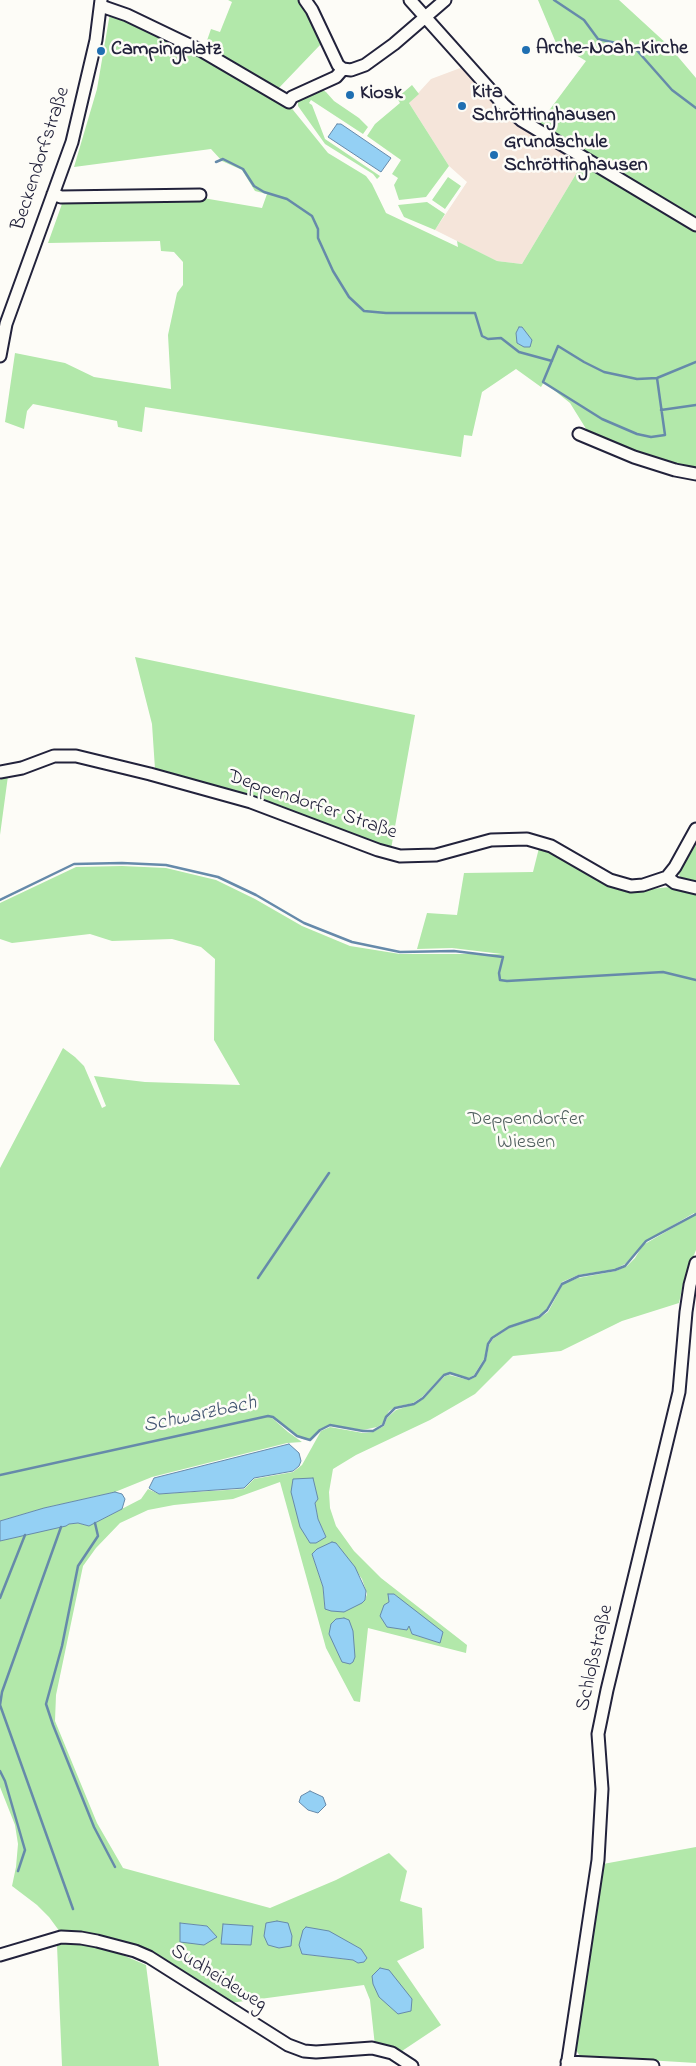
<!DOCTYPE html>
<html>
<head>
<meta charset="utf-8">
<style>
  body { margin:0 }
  canvas { display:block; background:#fdfcf7 }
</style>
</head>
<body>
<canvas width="696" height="2066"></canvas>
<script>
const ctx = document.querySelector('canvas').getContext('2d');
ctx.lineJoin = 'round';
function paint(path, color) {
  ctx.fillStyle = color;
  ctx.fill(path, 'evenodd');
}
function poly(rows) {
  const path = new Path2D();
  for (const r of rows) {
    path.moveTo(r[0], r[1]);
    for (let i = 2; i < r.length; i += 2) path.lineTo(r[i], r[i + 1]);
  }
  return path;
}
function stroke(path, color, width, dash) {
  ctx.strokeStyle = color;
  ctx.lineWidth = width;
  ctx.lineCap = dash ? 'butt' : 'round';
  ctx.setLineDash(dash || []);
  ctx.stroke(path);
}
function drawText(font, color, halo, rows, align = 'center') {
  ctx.font = font + ' "Indie Flower",sans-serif';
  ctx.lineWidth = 5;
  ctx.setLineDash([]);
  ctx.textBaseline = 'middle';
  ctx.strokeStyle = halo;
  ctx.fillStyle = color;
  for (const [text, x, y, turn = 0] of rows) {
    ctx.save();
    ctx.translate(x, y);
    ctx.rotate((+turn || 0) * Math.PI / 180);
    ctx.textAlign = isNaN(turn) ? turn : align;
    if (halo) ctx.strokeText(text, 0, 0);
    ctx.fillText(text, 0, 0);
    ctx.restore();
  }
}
paint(poly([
  [463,67,520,126,582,164,522,264,497,261,435,230,467,182,449,166,409,103,431,79]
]), '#f5e5da');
paint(poly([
  [228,0,300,0,318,31,321,44,276,91,204,49,211,29,220,32,232,2],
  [538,0,619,0,668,45,696,78,696,218,539,124,586,61,556,43],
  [110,13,202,52,289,105,328,153,366,176,372,184,386,213,458,247,457,241,497,261,522,264,582,164,696,230,696,470,666,463,608,442,588,432,570,403,544,382,541,387,516,369,482,392,472,436,464,435,461,457,145,407,142,432,118,427,117,421,33,404,27,411,24,429,5,422,15,353,65,363,94,377,171,389,168,335,177,293,183,285,183,262,174,252,161,251,160,241,48,243,63,201,197,197,262,208,267,194,255,191,242,170,222,161,211,149,74,167,97,89],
  [412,85,419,94,409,103,449,166,426,197,399,200,394,185,398,178,392,174,401,160,367,136,375,124,400,103,397,98],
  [321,89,326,92,334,101,359,118,368,127,363,134,311,100,309,103,312,105,325,139,380,176,377,179,373,174,325,144,298,106,298,99],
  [448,177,461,186,445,209,432,200],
  [427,202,445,214,435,230,404,217,398,205],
  [135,657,415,715,391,849,257,797,155,769,152,724],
  [8,776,0,835,0,780],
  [696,836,696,884,682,881,678,872],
  [539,848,642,890,670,887,696,892,696,1250,683,1284,679,1303,622,1321,561,1351,513,1356,475,1394,430,1420,356,1455,333,1469,329,1492,330,1508,336,1526,354,1551,381,1578,467,1645,466,1653,368,1628,360,1702,354,1701,326,1648,280,1482,233,1499,174,1505,148,1510,120,1523,96,1548,83,1566,56,1695,55,1721,97,1823,123,1868,270,1908,336,1880,389,1853,407,1871,400,1901,422,1908,424,1948,397,1961,441,2025,402,2051,389,2047,375,2046,370,2000,364,1985,230,2003,151,1953,60,1932,49,1917,37,1905,12,1886,16,1867,18,1844,15,1825,0,1787,0,1541,69,1524,78,1523,89,1526,141,1499,148,1489,159,1494,244,1489,254,1479,293,1472,302,1465,321,1431,330,1427,363,1433,373,1432,384,1426,387,1418,396,1410,415,1404,423,1399,445,1376,449,1375,469,1380,475,1377,486,1360,489,1345,493,1339,509,1328,539,1318,548,1312,563,1284,578,1278,616,1271,627,1266,635,1258,643,1245,695,1215,694,1213,646,1241,625,1264,615,1269,578,1275,562,1282,546,1310,538,1316,508,1327,489,1340,484,1359,474,1375,469,1378,450,1373,444,1374,422,1397,413,1403,395,1407,389,1411,382,1424,377,1427,363,1430,330,1425,320,1429,310,1440,302,1439,271,1417,288,1432,302,1442,287,1443,152,1477,115,1492,44,1508,0,1521,0,1168,63,1048,75,1057,84,1066,102,1108,106,1106,94,1076,145,1082,240,1085,214,1040,215,959,201,947,172,939,112,941,90,934,12,943,0,939,0,903,76,867,122,866,166,868,216,880,255,899,302,926,350,946,400,954,502,954,452,948,417,949,427,913,457,915,464,873,533,872],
  [292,1492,315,1503,318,1519,326,1537,300,1527],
  [336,1543,362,1579,367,1594,365,1600,325,1609,323,1587,312,1554],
  [394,1594,405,1604,440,1643,412,1634,410,1626,389,1602],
  [180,1923,207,1926,180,1942],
  [346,1941,361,1949,359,1963,353,1960,302,1954],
  [696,1847,696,2063,580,2056,573,2046,603,1864],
  [68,1942,87,1944,111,1950,146,1965,159,2066,62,2066,57,1945]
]), '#b2e8aa');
const water = poly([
  [337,124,341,124,391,158,381,172,328,137,337,124],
  [519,327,522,327,532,340,530,347,524,347,517,343,516,333,519,327],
  [289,1444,299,1453,301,1461,299,1466,293,1471,254,1478,244,1488,159,1494,149,1488,154,1478,289,1444],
  [313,1478,318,1499,315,1503,318,1519,326,1537,316,1543,310,1543,300,1527,291,1492,293,1479,313,1478],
  [115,1492,122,1494,125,1499,122,1509,89,1526,78,1523,69,1524,66,1526,0,1541,0,1521,44,1508,115,1492],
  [332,1542,336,1543,355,1567,366,1591,365,1600,362,1603,344,1612,331,1611,325,1609,323,1587,312,1554,317,1549,332,1542],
  [388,1594,394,1594,443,1632,440,1643,412,1634,409,1626,407,1630,387,1627,380,1616,384,1605,389,1602,388,1594],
  [344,1618,349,1620,353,1631,355,1657,353,1662,350,1664,342,1662,329,1634,331,1624,336,1619,344,1618],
  [310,1791,323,1797,326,1805,318,1813,308,1810,299,1802,301,1796,310,1791],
  [277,1921,288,1923,292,1936,291,1946,279,1948,268,1945,264,1936,266,1923,277,1921],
  [180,1923,207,1926,217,1937,204,1945,180,1942,180,1923],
  [223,1924,253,1926,251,1945,221,1944,223,1924],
  [306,1927,329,1931,361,1949,367,1958,364,1962,358,1963,353,1960,302,1954,299,1945,303,1930,306,1927],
  [380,1968,389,1970,412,1999,411,2011,398,2014,379,1997,373,1984,372,1976,380,1968]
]);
paint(water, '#94d0f4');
stroke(water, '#668aaa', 1);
stroke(poly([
  [554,0,584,20,598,39,634,47,672,90,696,108],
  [216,162,223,159,243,169,254,186,264,192,287,199,312,216,318,229,318,238,333,271,349,297,364,311,386,313,475,313,482,336,488,339,501,338,519,352,552,361],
  [657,378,665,435,651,437,637,434,602,419,543,382,558,346,584,362,604,372,637,379,657,378,696,362],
  [661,410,696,405],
  [0,900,74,864,122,863,166,865,218,877,256,895,304,923,352,942,400,952,454,951,503,957,499,973,500,980,507,981,663,972,696,980],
  [258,1278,329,1173],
  [0,1475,268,1416,273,1417,297,1436,310,1440,320,1430,330,1425,363,1431,373,1431,383,1425,386,1417,395,1408,414,1404,423,1398,444,1375,450,1373,469,1379,475,1376,485,1360,488,1344,492,1338,509,1327,539,1317,547,1310,562,1284,579,1276,615,1270,625,1266,646,1241,696,1214],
  [95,1523,98,1536,78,1566,62,1646,46,1704,53,1725,94,1827,115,1867],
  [61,1527,2,1692,0,1705,73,1909],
  [0,1598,25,1535],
  [0,1771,5,1781,25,1850,18,1871]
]), '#668aaa', 2.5);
const minor = poly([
  [305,0,312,10,338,65,343,69,351,70,365,65,394,44,445,0],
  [410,0,503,104,521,120,696,225],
  [101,6,127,15,202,51,289,102,292,97,336,77,343,69],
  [53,194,61,197,200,195],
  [0,356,6,324,72,142,96,40,101,0],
  [579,434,634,457,675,470,696,474],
  [0,772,22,768,54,756,76,756,150,774,251,802,378,850,400,856,436,855,491,840,527,839,551,846,610,880,631,886,643,885,667,877,675,867,696,829],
  [667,877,675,883,696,888],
  [0,1955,61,1937,81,1938,97,1941,135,1951,149,1957,288,2045,304,2051,316,2052,372,2048,392,2053,412,2066],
  [567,2062,653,2066],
  [567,2066,598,1860,602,1789,598,1734,607,1690,679,1392,686,1312,690,1285,696,1263]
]);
stroke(minor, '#22223b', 15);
stroke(minor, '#fdfcf7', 11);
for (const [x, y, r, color] of [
  [526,50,5,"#1f6fb2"],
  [101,51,5,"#1f6fb2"],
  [350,95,5,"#1f6fb2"],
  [462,106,5,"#1f6fb2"],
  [494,155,5,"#1f6fb2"]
]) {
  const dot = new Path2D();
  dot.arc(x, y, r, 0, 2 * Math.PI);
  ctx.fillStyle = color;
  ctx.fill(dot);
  stroke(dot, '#fdfcf7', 2);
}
drawText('bold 20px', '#22223b', '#fdfcf7', [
  ["Arche-Noah-Kirche",536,50],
  ["Campingplatz",111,51],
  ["Kita",472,94],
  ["Schröttinghausen",472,117],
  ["Kiosk",360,95],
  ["Grundschule",504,144],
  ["Schröttinghausen",504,167]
], 'left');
drawText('20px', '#22223b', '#fdfcf7', [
  ["Beckendorfstraße",42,159,-72],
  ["Deppendorfer Straße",312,806,19],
  ["Schloßstraße",596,1658,-77],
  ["Sudheideweg",218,1979,32]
]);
drawText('20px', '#4d5d5c', '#fdfcf7', [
  ["Deppendorfer",526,1121],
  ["Wiesen",526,1144]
]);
drawText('italic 21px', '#445672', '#fdfcf7', [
  ["Schwarzbach",200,1416,-12]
]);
</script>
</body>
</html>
